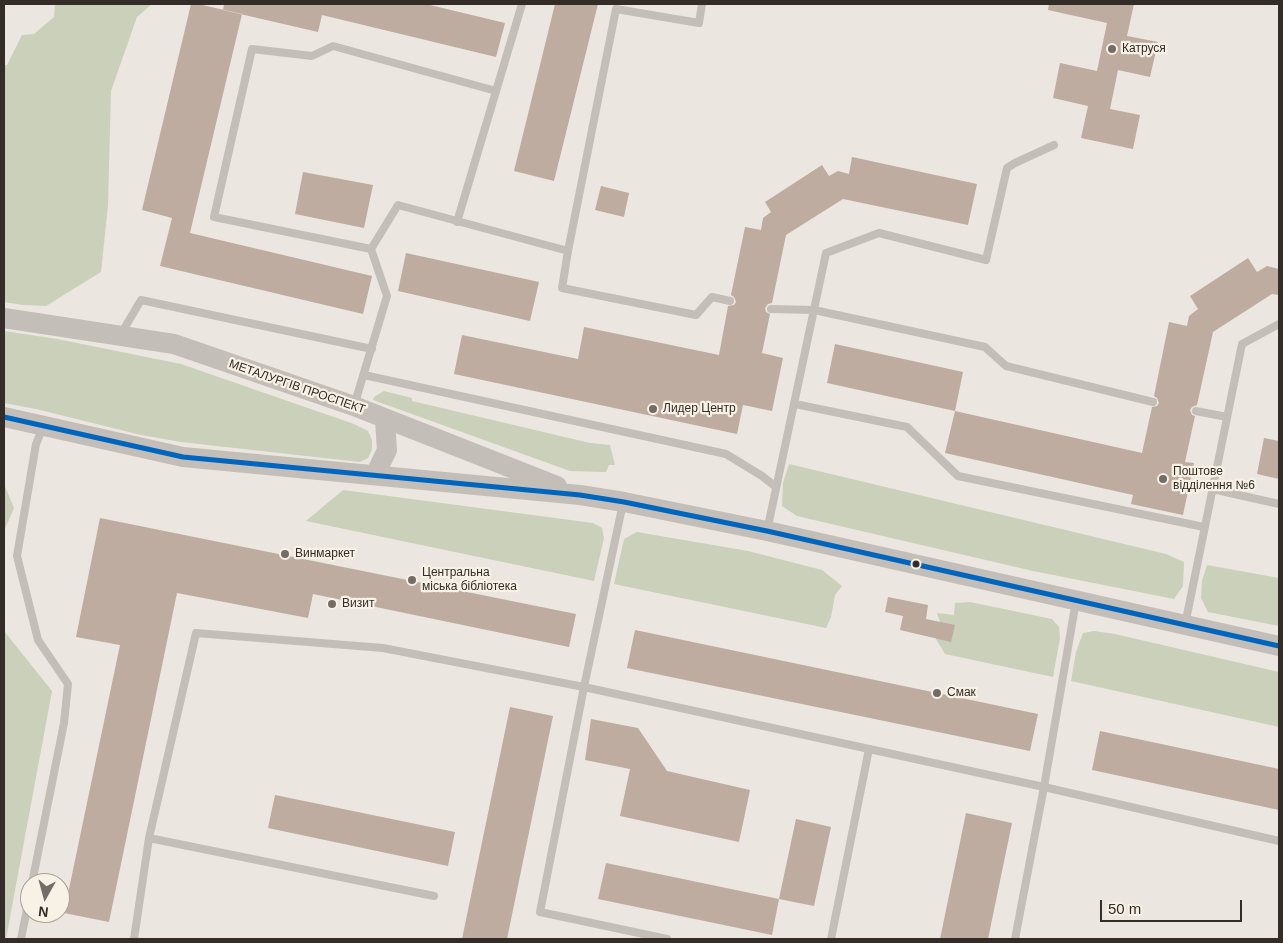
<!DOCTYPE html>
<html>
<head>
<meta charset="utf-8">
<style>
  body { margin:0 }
  #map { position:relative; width:1283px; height:943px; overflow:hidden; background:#ebe6df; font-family:Helvetica,sans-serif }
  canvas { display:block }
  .frame { position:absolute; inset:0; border:5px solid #342c27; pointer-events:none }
  .north { position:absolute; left:20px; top:873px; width:50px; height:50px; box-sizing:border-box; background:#f8f1e6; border:1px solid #aaa29a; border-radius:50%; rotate:187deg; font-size:14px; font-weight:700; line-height:20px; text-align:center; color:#342c27 }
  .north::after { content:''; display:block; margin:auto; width:18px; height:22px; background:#746d67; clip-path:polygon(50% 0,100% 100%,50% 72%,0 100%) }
  .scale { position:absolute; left:1100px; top:900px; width:142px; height:22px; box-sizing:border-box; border:2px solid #342c27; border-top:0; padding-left:6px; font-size:15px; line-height:18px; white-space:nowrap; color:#342c27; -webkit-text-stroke:4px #f8f1e6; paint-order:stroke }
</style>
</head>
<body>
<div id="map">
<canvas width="1283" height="943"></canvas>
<div class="frame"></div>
<div class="north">N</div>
<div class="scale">50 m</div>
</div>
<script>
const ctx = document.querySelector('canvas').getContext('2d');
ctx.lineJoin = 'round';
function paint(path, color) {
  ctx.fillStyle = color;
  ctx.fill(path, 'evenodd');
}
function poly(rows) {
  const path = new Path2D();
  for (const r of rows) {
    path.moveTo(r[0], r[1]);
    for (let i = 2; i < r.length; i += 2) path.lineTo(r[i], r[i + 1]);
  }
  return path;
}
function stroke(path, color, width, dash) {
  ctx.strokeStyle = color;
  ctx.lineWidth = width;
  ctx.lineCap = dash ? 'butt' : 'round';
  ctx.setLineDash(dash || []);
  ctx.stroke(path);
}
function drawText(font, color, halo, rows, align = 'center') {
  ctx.font = font + ' Helvetica,sans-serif';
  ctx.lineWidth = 4.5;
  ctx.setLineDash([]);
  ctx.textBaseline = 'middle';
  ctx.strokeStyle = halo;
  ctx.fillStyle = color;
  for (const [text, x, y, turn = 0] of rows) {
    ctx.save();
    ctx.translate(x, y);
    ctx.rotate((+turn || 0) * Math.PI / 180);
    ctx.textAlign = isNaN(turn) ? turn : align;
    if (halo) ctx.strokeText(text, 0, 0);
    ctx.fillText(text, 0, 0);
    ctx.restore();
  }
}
paint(poly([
  [55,4,152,4,137,17,111,91,108,205,101,272,46,306,23,305,4,302,4,65,7,65,22,35,34,34,54,17],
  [4,331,57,339,181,364,354,424,368,431,372,440,372,450,368,458,360,462,181,442,141,435,36,409,4,403],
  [384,391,412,398,412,401,590,443,610,445,615,465,609,465,606,472,570,471,373,400,374,397],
  [789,464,1166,554,1184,562,1183,586,1174,599,1033,571,797,516,782,506,783,483],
  [4,484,14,508,4,531],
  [343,490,593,523,602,528,604,538,594,581,306,521],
  [637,532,748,551,822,570,842,586,835,595,831,617,826,628,614,584,624,539],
  [1207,565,1279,578,1279,626,1208,612,1201,598,1202,581],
  [970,602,1052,619,1059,627,1060,638,1053,677,945,654,936,639,940,622,937,613,954,615,955,603],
  [4,631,52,691,6,939,4,939],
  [1094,631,1115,634,1279,672,1279,727,1071,681,1076,652,1083,633]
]), '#cad0ba');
paint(poly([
  [191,4,198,4,242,14,190,233,372,276,363,314,160,266,172,218,142,210],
  [224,4,426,4,505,23,496,57,322,15,318,32,223,10],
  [555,4,598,4,554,181,514,171],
  [1049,4,1134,4,1127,36,1158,42,1150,77,1118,70,1110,109,1140,115,1133,149,1081,138,1088,106,1053,98,1060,63,1097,71,1107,23,1048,10],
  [852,157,977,184,968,225,843,199,786,235,772,303,768,304,765,308,766,312,770,314,762,353,783,358,772,411,743,405,737,434,454,374,462,335,578,359,584,327,719,355,728,306,734,305,736,302,734,297,731,295,745,227,761,230,763,218,771,212,765,202,822,165,829,176,838,171,849,174],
  [303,172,373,185,364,228,295,214],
  [601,186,629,193,624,217,595,210],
  [406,253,539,282,530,321,398,291],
  [1248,258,1257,272,1267,266,1279,269,1279,295,1272,294,1213,332,1197,405,1192,407,1190,410,1192,415,1195,416,1185,462,1194,463,1183,515,1131,504,1133,495,945,453,955,411,1142,453,1152,407,1157,406,1159,403,1157,398,1154,396,1169,322,1187,326,1189,316,1198,309,1190,296],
  [835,344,963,372,955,411,827,383],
  [1264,438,1279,441,1279,479,1257,474],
  [100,518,576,614,569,647,313,594,308,618,177,593,109,922,64,913,120,645,76,637],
  [888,597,928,605,926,619,955,625,951,642,900,630,903,616,885,612],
  [635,630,1038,714,1030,751,627,668],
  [510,707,553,716,507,939,462,939],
  [591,719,638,728,667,771,750,790,739,842,620,816,630,769,585,760],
  [1100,731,1279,769,1279,810,1092,770],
  [275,795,455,832,448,866,268,828],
  [966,813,1012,823,988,939,940,939],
  [796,819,831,827,814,906,779,899],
  [606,863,779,899,772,935,598,899]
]), '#beaca1');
stroke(poly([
  [457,222,522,4],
  [371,249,214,217,252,49,312,56,333,46,496,91],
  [568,251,616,9,699,23,702,4],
  [771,309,814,310,985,347,1006,366,1153,402],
  [121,334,141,300,372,349],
  [364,375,726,454,762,476,776,487],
  [795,404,907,427,958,476,1204,527],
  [354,406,387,296,371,249,398,205,568,251,562,288,696,315,712,297,730,301],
  [1196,411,1227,417],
  [1212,489,1279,504],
  [767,531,826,253,879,233,986,260,1007,168,1015,163,1054,145],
  [1185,625,1242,344,1279,324],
  [149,838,434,896],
  [32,883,64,723,68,684,38,640,17,556,36,444,43,427],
  [21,939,30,894],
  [134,939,149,838,196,633,383,648,584,687,623,503],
  [667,939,540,912,584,687,1044,787,1279,841],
  [831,939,869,749],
  [1015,939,1044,787,1076,601]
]), '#c4beb8', 8);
stroke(poly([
  [4,318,174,344,354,406,557,486],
  [4,417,183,457,580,495,624,502,767,531,1279,646],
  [375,475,387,450,385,420]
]), '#c4beb8', 20);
stroke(poly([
  [4,417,183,457,580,495,624,502,767,531,1279,646]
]), '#0065bd', 5);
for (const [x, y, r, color] of [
  [1112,49,5,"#746d67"],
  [653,409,5,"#746d67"],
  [1163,479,5,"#746d67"],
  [285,554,5,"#746d67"],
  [916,564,4.5,"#342c27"],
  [412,580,5,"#746d67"],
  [332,604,5,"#746d67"],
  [937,693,5,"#746d67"]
]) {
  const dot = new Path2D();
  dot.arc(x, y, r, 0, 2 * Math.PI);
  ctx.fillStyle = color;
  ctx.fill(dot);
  stroke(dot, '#f8f1e6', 2);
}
drawText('12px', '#342c27', '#f8f1e6', [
  ["Катруся",1122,49],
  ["Лидер Центр",663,409],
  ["Поштове",1173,472],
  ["відділення №6",1173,486],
  ["Винмаркет",295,554],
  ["Центральна",422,573],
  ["міська бібліотека",422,587],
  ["Визит",342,604],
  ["Смак",947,693]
], 'left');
drawText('12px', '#342c27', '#f8f1e6', [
  ["МЕТАЛУРГІВ ПРОСПЕКТ",297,387,19]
]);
</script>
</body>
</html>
